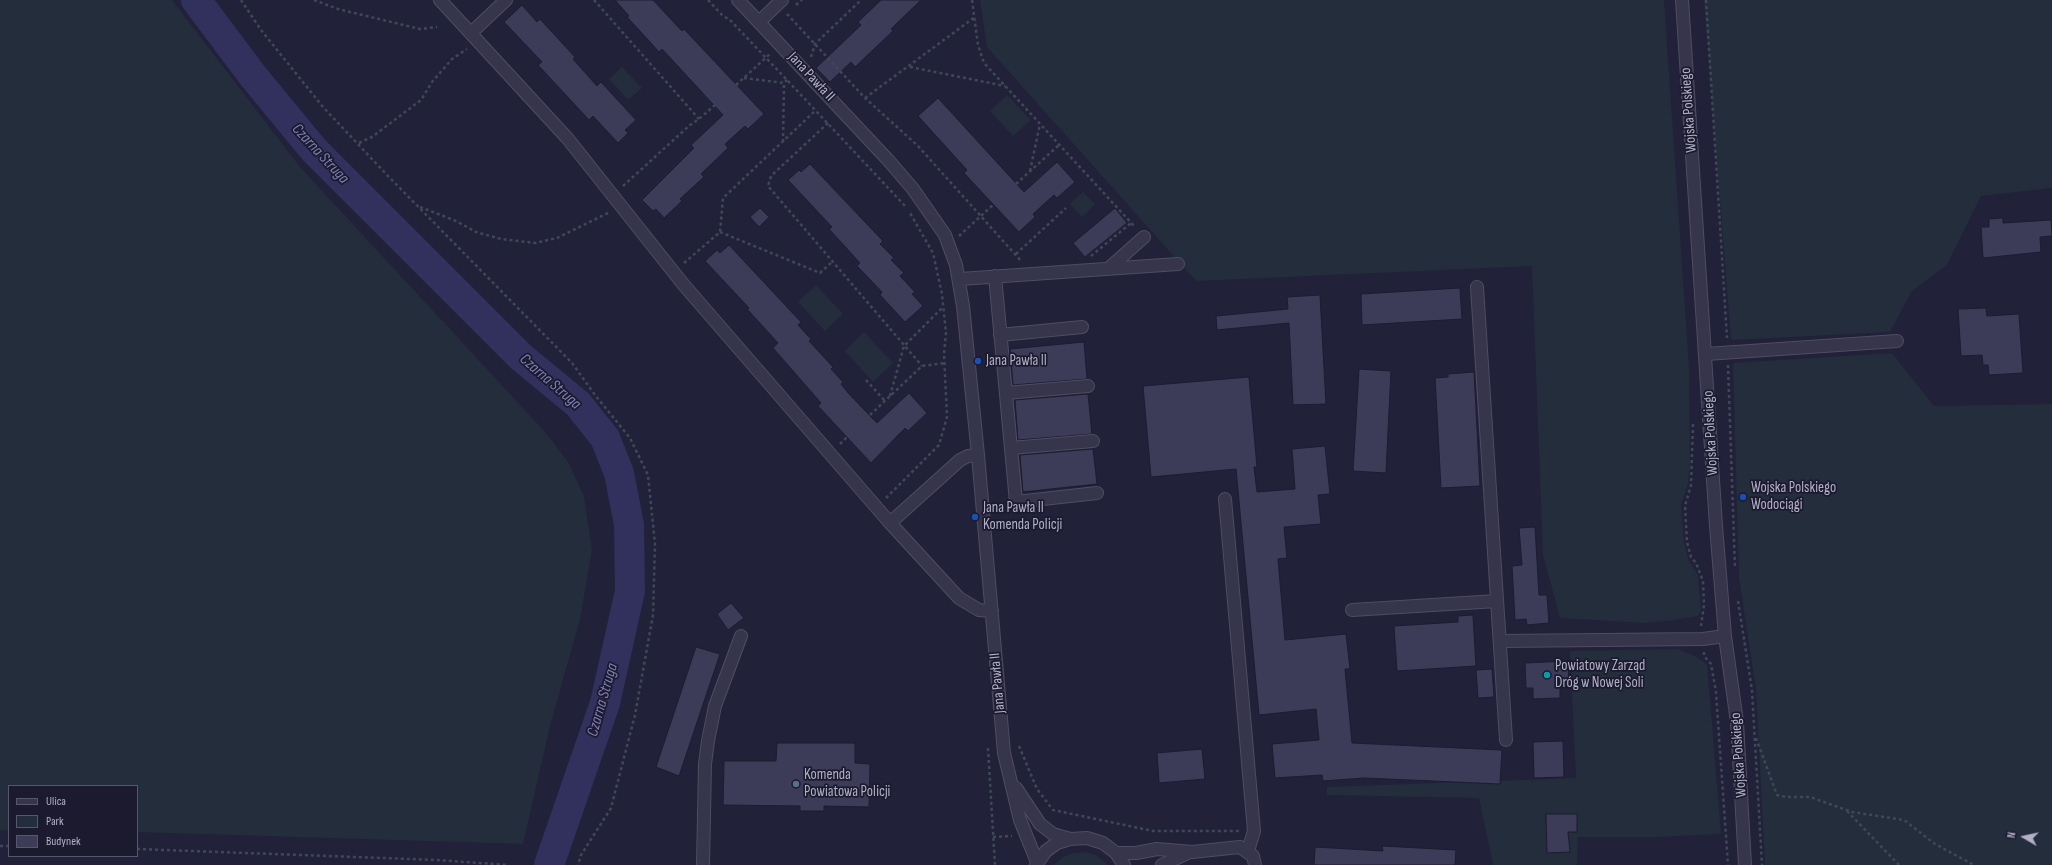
<!DOCTYPE html>
<html>
<head>
<meta charset="utf-8">
<style>
  body { margin:0 }
  #map { position:relative; width:2052px; height:865px; overflow:hidden; background:#22213a; font-family:"Sofia Sans Condensed",sans-serif }
  canvas { display:block }
  .legend { position:absolute; left:8px; top:785px; width:130px; height:72px; box-sizing:border-box; background:#1b1a2f; border:1px solid #57566c; margin:0; padding:5px 7px; list-style:none; font-size:12px; color:#b2b0c7 }
  .legend li { display:flex; align-items:center; gap:8px; height:20px }
  .legend b { width:20px; border:1px solid #57566c }
  .north { position:absolute; left:2004px; top:817px; width:40px; height:40px; -webkit-text-stroke:3px #1b1a2f; paint-order:stroke; rotate:279deg; font-size:11px; font-weight:700; line-height:16px; text-align:center; color:#b2b0c7 }
  .north::after { content:''; display:block; margin:auto; width:14px; height:18px; background:#b2b0c7; clip-path:polygon(50% 0,100% 100%,50% 72%,0 100%) }
</style>
</head>
<body>
<div id="map">
<canvas width="2052" height="865"></canvas>
<ul class="legend">
<li><b style="height:5px;background:#36354b"></b>Ulica</li>
<li><b style="height:11px;background:#232d3b"></b>Park</li>
<li><b style="height:11px;background:#3c3b58"></b>Budynek</li>
</ul>
<div class="north">N</div>
</div>
<script>
const ctx = document.querySelector('canvas').getContext('2d');
ctx.lineJoin = 'round';
function paint(path, color) {
  ctx.fillStyle = color;
  ctx.fill(path, 'evenodd');
}
function poly(rows) {
  const path = new Path2D();
  for (const r of rows) {
    path.moveTo(r[0], r[1]);
    for (let i = 2; i < r.length; i += 2) path.lineTo(r[i], r[i + 1]);
  }
  return path;
}
function stroke(path, color, width, dash) {
  ctx.strokeStyle = color;
  ctx.lineWidth = width;
  ctx.lineCap = dash ? 'butt' : 'round';
  ctx.setLineDash(dash || []);
  ctx.stroke(path);
}
function drawText(font, color, halo, rows, align = 'center') {
  ctx.font = font + ' "Sofia Sans Condensed",sans-serif';
  ctx.lineWidth = 3.5;
  ctx.setLineDash([]);
  ctx.textBaseline = 'middle';
  ctx.strokeStyle = halo;
  ctx.fillStyle = color;
  for (const [text, x, y, turn = 0] of rows) {
    ctx.save();
    ctx.translate(x, y);
    ctx.rotate((+turn || 0) * Math.PI / 180);
    ctx.textAlign = isNaN(turn) ? turn : align;
    if (halo) ctx.strokeText(text, 0, 0);
    ctx.fillText(text, 0, 0);
    ctx.restore();
  }
}
paint(poly([
  [0,0,172,0,300,167,546,433,568,462,584,496,592,550,580,619,550,726,523,844,137,832,137,786,9,786,9,830,0,830],
  [980,0,1664,0,1689,368,1690,464,1688,484,1681,505,1684,543,1689,561,1698,575,1701,609,1698,616,1669,621,1643,623,1560,618,1543,555,1532,266,1196,281,987,47],
  [1704,0,2052,0,2052,188,1981,196,1947,265,1912,291,1890,332,1731,340],
  [622,67,642,88,628,100,609,79],
  [1007,95,1031,120,1013,136,990,111],
  [1083,192,1095,204,1082,217,1070,204],
  [816,285,843,314,825,331,798,302],
  [864,332,893,363,873,382,845,351],
  [1892,353,1934,406,2052,404,2052,865,1765,865,1756,689,1739,578,1733,363],
  [1678,649,1695,656,1707,664,1721,834,1657,837,1578,837,1577,865,1493,865,1479,798,1327,795,1327,787,1576,778,1570,651],
  [1085,852,1096,855,1108,865,1053,865,1063,857,1073,853]
]), '#232d3b');
stroke(poly([
  [196,0,253,76,314,150,521,357,578,404,605,438,619,473,629,525,630,591,605,703,549,865]
]), '#32305c', 30);
const building = poly([
  [615,0,653,0,682,31,684,29,764,114,748,129,745,126,725,144,728,148,701,174,704,177,680,199,682,201,664,218,656,209,653,211,642,200,694,148,691,145,723,115,662,49,659,52,651,43,627,17,629,16,615,0],
  [881,0,921,0,891,29,893,31,855,67,851,62,830,82,816,68,861,25,858,22,881,0],
  [522,5,537,22,540,19,575,57,573,59,597,86,601,82,636,120,625,130,628,133,618,143,593,116,589,120,538,65,542,62,504,22,522,5],
  [938,98,1024,192,1057,162,1075,182,1057,198,1054,195,1033,214,1035,217,1019,232,964,173,967,170,918,116,938,98],
  [810,164,883,241,880,244,894,258,891,260,904,273,900,276,915,292,912,294,923,306,905,322,880,295,882,292,857,266,860,263,829,229,832,227,788,180,799,170,801,172,810,164],
  [760,208,769,217,759,227,750,217,760,208],
  [1115,208,1127,223,1085,257,1073,243,1115,208],
  [2003,218,2003,223,2051,220,2052,236,2040,237,2041,252,1983,258,1981,227,1989,227,1989,219,2003,218],
  [729,245,801,322,798,325,811,339,809,341,833,367,831,369,843,382,841,384,849,394,877,423,909,393,927,413,908,431,905,428,871,463,818,406,821,403,773,348,778,343,747,309,749,308,705,261,717,250,720,253,729,245],
  [1460,288,1462,319,1362,325,1361,294,1460,288],
  [1320,295,1326,404,1293,405,1289,323,1217,330,1216,316,1288,309,1287,297,1320,295],
  [1986,308,1987,316,2019,314,2023,373,1989,375,1988,365,1983,365,1982,355,1961,356,1958,309,1986,308],
  [1084,342,1087,379,1013,385,1010,349,1084,342],
  [1359,369,1391,371,1386,473,1353,471,1359,369],
  [1474,372,1480,486,1441,488,1435,378,1448,377,1448,374,1474,372],
  [1249,377,1257,467,1254,467,1257,492,1295,489,1292,449,1325,446,1330,494,1318,495,1321,524,1284,527,1287,558,1278,559,1285,640,1346,634,1350,669,1345,669,1352,743,1502,750,1500,784,1364,778,1323,781,1322,775,1275,778,1272,744,1319,740,1316,709,1259,715,1236,469,1151,477,1143,386,1249,377],
  [1088,394,1092,434,1018,440,1015,400,1088,394],
  [1093,449,1097,484,1023,492,1020,455,1093,449],
  [1535,527,1539,595,1547,595,1549,623,1527,625,1526,619,1515,620,1512,566,1522,565,1519,528,1535,527],
  [731,603,744,618,728,630,717,614,731,603],
  [1473,615,1476,666,1397,671,1394,626,1458,622,1458,616,1473,615],
  [696,647,720,654,679,776,656,767,696,647],
  [1568,661,1569,686,1560,687,1560,698,1533,699,1533,688,1526,688,1525,663,1568,661],
  [1492,669,1494,697,1478,698,1476,670,1492,669],
  [1563,741,1564,777,1534,778,1533,742,1563,741],
  [777,743,855,743,855,763,870,764,869,807,824,806,824,811,800,811,800,806,723,805,724,761,776,761,777,743],
  [1202,749,1205,779,1159,783,1157,753,1202,749],
  [1546,814,1577,814,1577,832,1568,832,1570,852,1547,853,1546,814],
  [1382,846,1456,850,1455,865,1314,865,1315,847,1383,851,1382,846]
]);
paint(building, '#3c3b58');
stroke(building, '#1d1c31', 1);
const minor = poly([
  [440,0,568,139,683,284,890,523,959,598,979,610,992,611],
  [738,0,889,161,913,189,945,235,956,265,963,306,978,455,1004,753,1020,820,1037,862],
  [1682,0,1716,526,1725,636,1737,722,1745,865],
  [759,22,782,0],
  [471,33,506,0],
  [1108,269,1144,237],
  [995,276,1016,502,1097,493],
  [960,279,1178,264],
  [1477,287,1506,740],
  [1000,335,1082,327],
  [1706,354,1897,341],
  [1006,393,1088,386],
  [1011,448,1093,441],
  [1225,499,1252,808,1254,831,1248,851],
  [890,523,960,460,968,456,978,455],
  [1352,610,1497,601],
  [1500,641,1703,639,1725,636],
  [1016,788,1040,824,1053,834,1070,839],
  [1116,853,1136,853,1157,849,1192,852,1240,847,1253,856,1255,865],
  [703,865,705,764,708,741,715,706,741,636],
  [1036,865,1046,851,1057,843,1070,839,1087,838,1103,843,1116,853,1124,865],
  [1162,865,1190,852]
]);
stroke(minor, '#4e4d62', 14);
stroke(poly([
  [241,0,261,30,323,107,387,175,572,363,595,395,630,438,648,475,655,544,653,615,635,715,611,808,581,855,578,865],
  [314,0,338,9,420,29,437,27],
  [594,0,699,119],
  [708,0,722,15,731,21,787,80,906,207],
  [972,0,978,45,984,63,1135,227],
  [1706,0,1727,338],
  [796,5,802,0],
  [787,14,865,98,918,146,1021,261],
  [811,57,815,44,861,0],
  [910,67,1005,86],
  [744,78,784,83,787,80],
  [736,85,771,53],
  [865,98,975,17],
  [828,123,771,176,768,186,922,366],
  [783,142,784,83],
  [359,143,372,137,421,100,432,82,452,59,467,49],
  [1030,171,1040,124],
  [1016,184,1059,145],
  [623,186,690,125,699,119,715,105],
  [420,207,456,221,476,232,501,239,535,243,557,238,610,212],
  [720,232,820,273,832,262],
  [959,236,994,204],
  [1016,254,1066,208],
  [1091,256,1131,223],
  [684,263,720,232,723,198,816,110],
  [1728,365,1735,568],
  [866,380,885,401],
  [890,396,904,346,943,307],
  [870,415,922,366,945,363],
  [1693,424,1691,485,1685,506,1687,542,1691,557,1696,563,1703,581,1704,605,1701,626],
  [840,444,847,437],
  [886,498,939,445,947,417,944,354,946,333,942,294,933,253,910,213],
  [1738,601,1752,690,1762,865],
  [1704,652,1704,656,1711,664,1716,692,1728,865],
  [1756,738,1777,795,1786,797,1810,797,1852,812,1904,820,1935,844,1974,865],
  [1019,746,1037,789,1053,810,1153,831,1239,831],
  [988,748,995,865],
  [1847,811,1899,865],
  [993,837,1012,836],
  [0,846,9,846],
  [137,849,437,860,508,865]
]), '#3e4956', 2.5, [3, 3]);
stroke(minor, '#36354b', 12);
for (const [x, y, r, color] of [
  [978,361,4,"#1a4fb4"],
  [1743,497,4,"#1a4fb4"],
  [975,517,4,"#1a4fb4"],
  [1547,675,4,"#0f9aa8"],
  [796,784,4,"#5c6f8a"]
]) {
  const dot = new Path2D();
  dot.arc(x, y, r, 0, 2 * Math.PI);
  ctx.fillStyle = color;
  ctx.fill(dot);
  stroke(dot, '#1b1a2f', 1.5);
}
drawText('15px', '#b2b0c7', '#1b1a2f', [
  ["Jana Pawła II",811,77,47],
  ["Wojska Polskiego",1689,110,-94],
  ["Wojska Polskiego",1711,433,-93],
  ["Jana Pawła II",998,683,-95],
  ["Wojska Polskiego",1739,755,-94]
]);
drawText('15px', '#b2b0c7', '#1b1a2f', [
  ["Jana Pawła II",986,361],
  ["Wojska Polskiego",1751,488],
  ["Wodociągi",1751,505],
  ["Jana Pawła II",983,508],
  ["Komenda Policji",983,525],
  ["Powiatowy Zarząd",1555,666],
  ["Dróg w Nowej Soli",1555,683],
  ["Komenda",804,775],
  ["Powiatowa Policji",804,792]
], 'left');
drawText('italic 16px', '#807fb4', '#1b1a2f', [
  ["Czarna Struga",320,154,47],
  ["Czarna Struga",550,382,41],
  ["Czarna Struga",603,700,-74]
]);
</script>
</body>
</html>
